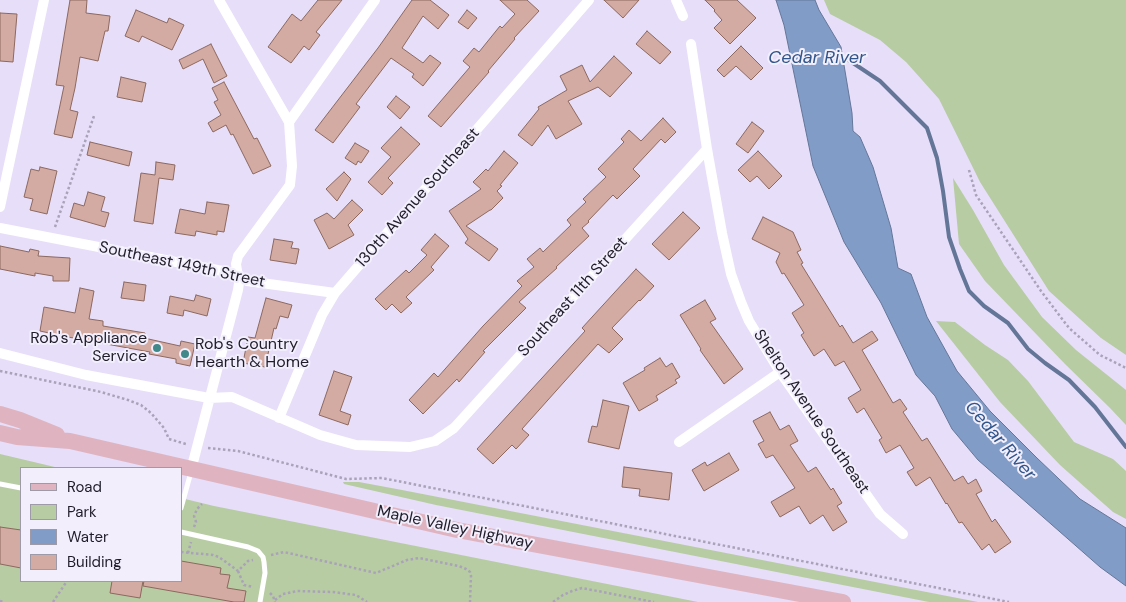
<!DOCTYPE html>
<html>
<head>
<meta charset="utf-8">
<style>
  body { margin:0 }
  #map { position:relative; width:1126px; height:602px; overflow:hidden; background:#e7defa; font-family:"DM Sans",sans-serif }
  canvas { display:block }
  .legend { position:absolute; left:20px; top:467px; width:162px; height:115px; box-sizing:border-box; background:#f2eefc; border:1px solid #9e9aa8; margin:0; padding:6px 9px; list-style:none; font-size:15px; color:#201c29 }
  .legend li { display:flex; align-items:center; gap:10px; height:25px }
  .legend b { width:25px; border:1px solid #9e9aa8 }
</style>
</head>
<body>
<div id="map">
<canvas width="1126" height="602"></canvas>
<ul class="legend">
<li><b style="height:6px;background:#dfb4c0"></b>Road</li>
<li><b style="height:14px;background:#b7cca3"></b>Park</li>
<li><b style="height:14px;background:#819dc7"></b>Water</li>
<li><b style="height:14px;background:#d3aba2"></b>Building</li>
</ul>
</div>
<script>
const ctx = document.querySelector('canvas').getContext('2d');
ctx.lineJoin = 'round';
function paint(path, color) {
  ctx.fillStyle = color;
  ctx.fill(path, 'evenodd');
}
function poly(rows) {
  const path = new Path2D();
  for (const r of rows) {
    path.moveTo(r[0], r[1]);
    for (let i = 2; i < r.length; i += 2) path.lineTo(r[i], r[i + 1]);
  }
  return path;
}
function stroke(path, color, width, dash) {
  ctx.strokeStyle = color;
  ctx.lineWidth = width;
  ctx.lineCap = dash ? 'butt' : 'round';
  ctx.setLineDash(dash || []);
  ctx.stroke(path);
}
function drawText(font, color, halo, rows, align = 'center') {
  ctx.font = font + ' "DM Sans",sans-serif';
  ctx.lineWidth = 4;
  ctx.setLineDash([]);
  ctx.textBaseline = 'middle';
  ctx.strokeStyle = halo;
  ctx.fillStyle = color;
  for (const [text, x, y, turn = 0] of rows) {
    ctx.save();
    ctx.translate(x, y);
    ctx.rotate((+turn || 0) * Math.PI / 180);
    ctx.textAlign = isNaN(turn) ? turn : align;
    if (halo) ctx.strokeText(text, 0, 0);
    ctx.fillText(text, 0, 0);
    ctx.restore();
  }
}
paint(poly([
  [824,0,1126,0,1126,355,1101,338,1049,291,980,182,939,99,906,62,880,40,830,14],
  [953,178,973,210,1004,265,1042,317,1076,350,1126,390,1126,425,1110,408,1065,364,985,281,959,244],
  [936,321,955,322,985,345,1008,360,1028,381,1074,442,1113,459,1126,471,1126,519,1113,512,1060,465,1000,402],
  [0,454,59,468,21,468,21,581,181,581,181,498,214,506,698,602,0,602],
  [343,482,359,482,402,490,978,602,929,602,436,505,344,484]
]), '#b7cca3');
const water = poly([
  [776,0,815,0,819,10,841,47,852,113,853,131,860,137,873,167,891,228,898,268,911,274,927,317,957,371,990,411,1037,458,1080,499,1126,528,1126,586,1100,567,978,460,952,429,935,396,916,375,881,303,844,242,813,166,784,25,776,0]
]);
paint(water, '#819dc7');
stroke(water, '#647698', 1);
stroke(poly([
  [840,56,847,59,880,81,927,128,937,158,943,191,949,237,960,269,969,291,984,306,1008,323,1028,349,1045,363,1069,380,1095,407,1126,447]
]), '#647698', 4);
const building = poly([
  [70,0,87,0,86,13,110,16,108,31,105,31,98,61,80,57,75,88,70,110,78,112,72,138,54,134,64,86,56,85,70,0],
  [318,0,342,0,316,32,320,35,309,50,304,46,291,63,268,47,292,14,301,21,318,0],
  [412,0,430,0,449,15,438,29,423,16,402,48,423,63,430,55,441,63,423,86,412,77,414,74,391,58,356,104,360,107,333,143,315,130,378,48,412,0],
  [500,0,527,0,539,11,514,38,515,39,488,71,489,72,441,127,428,116,470,67,463,61,474,48,479,52,500,26,502,28,515,14,500,0],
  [604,0,639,0,623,18,604,0],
  [705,0,737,0,756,18,730,44,714,28,722,20,714,11,715,10,705,0],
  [136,10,167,23,169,18,184,25,172,50,142,36,139,42,125,36,136,10],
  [467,10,477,18,468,29,458,22,467,10],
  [0,13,17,14,13,62,0,61,0,13],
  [647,31,671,52,660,64,636,44,647,31],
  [211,44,227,76,214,83,203,59,183,69,179,60,211,44],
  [741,46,763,68,751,80,736,66,724,77,717,70,741,46],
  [614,56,632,73,610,97,598,87,568,101,582,124,556,139,548,125,532,146,518,135,539,109,538,107,567,90,560,76,582,65,590,82,614,56],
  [121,77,146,83,142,102,117,97,121,77],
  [224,82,254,139,257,138,271,166,253,174,233,134,231,135,226,125,213,132,208,123,221,115,214,102,218,100,212,88,224,82],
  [396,96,410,107,400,119,387,107,396,96],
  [663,118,676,132,665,143,661,139,633,169,640,176,617,199,613,195,588,221,589,222,582,228,589,236,556,267,557,268,519,302,526,308,483,351,485,352,459,382,457,379,423,414,409,400,434,373,438,377,483,326,522,286,517,281,534,267,527,259,540,248,543,252,571,225,567,220,586,202,583,199,606,177,598,169,624,142,621,139,629,130,641,141,663,118],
  [752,122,764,131,748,153,736,144,752,122],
  [401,127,420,144,388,178,393,183,382,195,368,182,391,157,381,148,401,127],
  [90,142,132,152,129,166,87,155,90,142],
  [355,143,369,151,361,163,358,161,356,165,345,158,355,143],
  [504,151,518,163,500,185,502,186,497,191,503,198,491,210,490,210,466,226,498,249,489,261,465,243,468,239,449,211,481,189,473,182,486,169,488,171,504,151],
  [758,151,782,176,769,189,757,176,750,182,738,170,758,151],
  [156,162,175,165,173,180,159,178,153,224,134,221,141,173,155,175,156,162],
  [40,167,57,171,47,214,30,210,33,199,24,197,31,169,39,171,40,167],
  [344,172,351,179,337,201,326,189,344,172],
  [88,192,105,197,101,211,109,213,105,227,70,217,74,203,84,206,88,192],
  [352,200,363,210,348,225,354,235,329,249,314,220,327,213,334,219,352,200],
  [207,202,229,205,224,232,217,231,217,235,196,231,195,236,175,233,180,209,205,214,207,202],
  [683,212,700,228,669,260,652,244,683,212],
  [763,217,793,232,801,250,797,252,803,263,801,264,840,327,842,325,853,343,872,331,878,340,862,350,893,403,900,399,907,409,903,412,922,441,927,438,954,481,963,476,968,484,976,479,982,491,976,494,992,522,995,519,1011,542,995,553,989,544,982,550,962,522,959,523,947,503,946,504,930,477,916,486,907,472,914,468,900,445,886,453,879,440,882,438,864,408,857,413,848,398,861,390,844,361,835,366,824,349,814,356,801,335,804,333,792,313,804,305,784,273,782,274,776,262,780,253,752,239,763,217],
  [435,234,449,246,431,267,434,270,406,297,412,303,401,313,392,304,386,310,375,299,406,270,409,273,427,255,421,250,435,234],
  [274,239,293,242,291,248,299,249,296,264,270,260,274,239],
  [0,246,29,252,30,249,39,251,38,256,70,258,69,281,53,281,53,276,35,273,35,276,0,269,0,246],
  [636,269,654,286,640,301,639,300,612,328,623,339,609,353,598,344,522,429,529,435,516,449,512,445,493,464,477,449,585,331,582,328,636,269],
  [124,282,146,285,144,301,121,298,124,282],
  [80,288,94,291,89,319,103,321,103,326,145,333,144,338,180,346,181,341,195,344,190,366,176,363,176,359,149,354,150,352,68,337,40,331,44,307,75,313,80,288],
  [196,295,211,299,207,316,184,310,183,316,167,313,170,296,194,301,196,295],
  [266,298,292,305,288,318,280,316,276,329,274,328,265,367,243,363,248,337,255,338,266,298],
  [705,300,716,319,710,322,743,369,724,384,700,350,701,349,680,315,705,300],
  [660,358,666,367,672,363,680,377,675,380,677,383,656,396,658,400,639,411,623,383,645,370,644,368,660,358],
  [334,371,352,377,340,411,351,415,348,425,319,415,334,371],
  [603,400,629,406,619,449,588,442,592,426,597,427,603,400],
  [770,412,780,430,789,425,798,441,790,445,808,472,816,467,831,490,833,488,842,503,837,506,847,522,833,531,823,515,810,524,799,506,780,517,771,502,795,488,773,455,766,458,758,444,764,441,753,421,770,412],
  [729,453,739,470,704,491,692,470,705,462,707,466,729,453],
  [624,467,672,473,669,500,639,496,640,489,622,487,624,467],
  [0,527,21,530,21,568,0,564,0,527],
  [181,561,221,568,220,574,230,575,227,588,246,591,244,602,234,602,143,586,144,581,181,581,181,561],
  [112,581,143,581,140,598,110,593,112,581]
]);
paint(building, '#d3aba2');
stroke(building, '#8c685f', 1);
stroke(poly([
  [969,170,976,195,1041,291,1069,328,1100,355,1126,368],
  [55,227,94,116],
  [0,371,101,392,128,400,141,405,151,413,164,428,169,439,186,444],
  [208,448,238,451,346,479,382,478,1009,602],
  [194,527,196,522,194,516,197,509,202,504],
  [181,552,213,555,219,557,238,571,248,561,253,560],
  [188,553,191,542],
  [271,555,284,552,376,573,407,560,419,558,459,566,466,569,470,572,471,576,470,602],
  [238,571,244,585,253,587],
  [270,593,273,596,275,602],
  [275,600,283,594,297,591,333,592,356,595,367,602],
  [0,601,4,602],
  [53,602,67,581],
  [553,602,563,595,572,591,582,588,654,602]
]), '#a9a2b9', 2.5, [2.5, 2.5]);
stroke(poly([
  [0,484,21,488],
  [181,508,191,472],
  [181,532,248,547,258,551,263,557,264,562,265,573,260,602]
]), '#fff', 5);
stroke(poly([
  [219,0,289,122],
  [676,0,683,16],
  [691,44,707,149,722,233,731,274,741,302,749,321,780,372,880,514,903,534],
  [0,207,44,0],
  [0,228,238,274,242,278,247,281,335,293],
  [0,353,86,375,209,398,232,397,320,435,356,445,410,447,435,441,454,428,707,149],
  [279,418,322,315,335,293,589,0],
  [679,442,780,372],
  [191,470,238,290,239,283,236,264,238,256,290,185,292,166,289,122,375,0]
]), '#fff', 10);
stroke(poly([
  [0,414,20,420,57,435],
  [0,433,17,437,70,441,457,530,843,602]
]), '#dfb4c0', 16);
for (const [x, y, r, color] of [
  [157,348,5,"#408889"],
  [185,354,5,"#408889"]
]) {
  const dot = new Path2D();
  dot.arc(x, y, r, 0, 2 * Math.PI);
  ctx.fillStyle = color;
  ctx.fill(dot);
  stroke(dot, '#f2eefc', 2);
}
drawText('16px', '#201c29', '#f2eefc', [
  ["130th Avenue Southeast",418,198,-49],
  ["Southeast 149th Street",182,265,12],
  ["Southeast 11th Street",573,297,-48],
  ["Shelton Avenue Southeast",811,412,56],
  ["Maple Valley Highway",455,528,12]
]);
drawText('16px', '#201c29', '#f2eefc', [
  ["Rob's Appliance",147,339],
  ["Service",147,357],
  ["Rob's Country",195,345,"left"],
  ["Hearth & Home",195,363,"left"]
], 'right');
drawText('italic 18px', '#30558b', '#f2eefc', [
  ["Cedar River",817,58],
  ["Cedar River",1000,441,49]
]);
</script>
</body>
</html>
